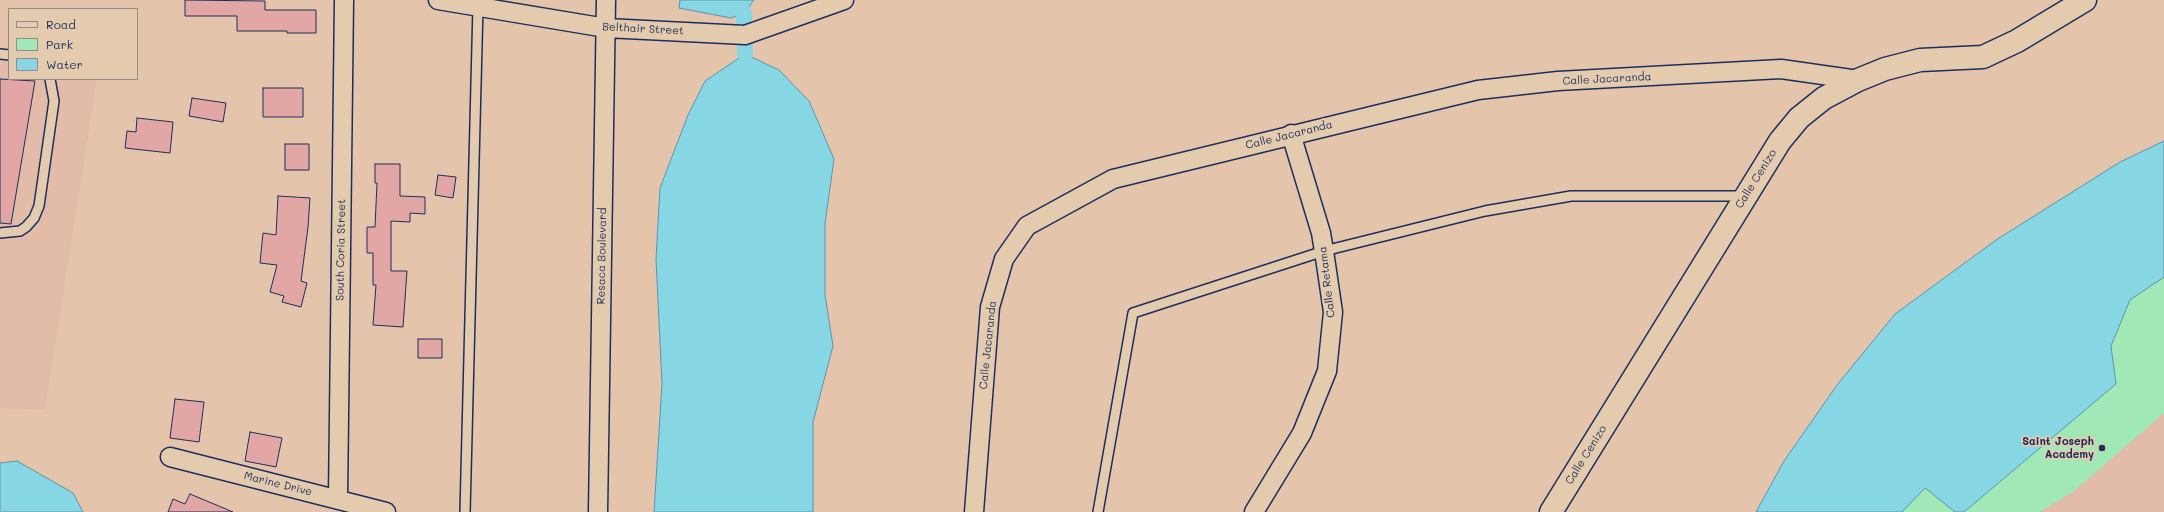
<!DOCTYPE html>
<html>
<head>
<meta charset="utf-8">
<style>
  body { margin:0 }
  #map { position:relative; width:2164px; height:512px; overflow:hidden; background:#e4c4ab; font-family:Mali,sans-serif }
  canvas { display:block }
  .legend { position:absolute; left:8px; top:8px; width:130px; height:72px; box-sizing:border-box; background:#e5cbad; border:1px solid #948d8d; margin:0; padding:5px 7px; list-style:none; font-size:12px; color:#1b2f5e }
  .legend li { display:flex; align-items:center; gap:8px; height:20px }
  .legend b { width:20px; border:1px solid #948d8d }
</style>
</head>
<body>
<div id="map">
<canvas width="2164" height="512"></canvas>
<ul class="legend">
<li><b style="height:5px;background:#e5cbad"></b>Road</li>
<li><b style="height:11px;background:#a0e9b7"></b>Park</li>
<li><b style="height:11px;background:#87d6e4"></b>Water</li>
</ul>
</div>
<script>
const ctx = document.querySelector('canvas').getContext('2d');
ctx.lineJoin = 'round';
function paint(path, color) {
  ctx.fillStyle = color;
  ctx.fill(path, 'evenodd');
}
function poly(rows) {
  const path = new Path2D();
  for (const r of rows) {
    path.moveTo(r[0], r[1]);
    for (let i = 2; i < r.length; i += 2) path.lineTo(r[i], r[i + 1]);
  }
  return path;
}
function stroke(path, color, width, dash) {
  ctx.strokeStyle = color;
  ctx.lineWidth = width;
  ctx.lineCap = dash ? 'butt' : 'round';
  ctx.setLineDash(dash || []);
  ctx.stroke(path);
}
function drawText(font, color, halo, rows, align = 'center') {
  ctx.font = font + ' Mali,sans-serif';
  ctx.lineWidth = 3.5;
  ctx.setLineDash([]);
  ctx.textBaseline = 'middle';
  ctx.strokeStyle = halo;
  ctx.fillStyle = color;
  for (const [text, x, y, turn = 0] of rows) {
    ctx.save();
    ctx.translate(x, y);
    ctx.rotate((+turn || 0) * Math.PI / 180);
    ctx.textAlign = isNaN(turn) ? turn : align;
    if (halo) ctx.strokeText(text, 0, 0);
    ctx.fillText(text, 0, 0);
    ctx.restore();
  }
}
paint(poly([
  [0,51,9,53,9,79,97,79,45,410,0,408],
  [2164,277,2164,512,1964,512,2116,384]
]), '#e3bba9');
paint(poly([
  [2164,277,2164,413,2074,491,2040,512,1964,512,2116,384,2111,346,2130,299],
  [1925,488,1955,512,1902,512]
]), '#a0e9b7');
const water = poly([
  [680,0,754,0,744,13,731,18,679,8,680,0],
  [745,54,779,70,809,101,834,159,825,224,825,295,833,346,813,422,813,512,654,512,662,384,656,259,660,188,688,115,705,81,745,54],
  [2164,141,2164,277,2130,300,2111,346,2116,384,1964,512,1955,512,1925,488,1902,512,1756,512,1784,461,1837,385,1895,314,1996,240,2120,162,2164,141],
  [17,461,73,493,83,512,0,512,0,463,17,461]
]);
paint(water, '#87d6e4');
stroke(water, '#5c93ae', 1);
stroke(poly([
  [744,13,744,22],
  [745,47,745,54]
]), '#87d6e4', 16);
const building = poly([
  [185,0,265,1,265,10,316,10,316,33,287,33,287,31,237,31,237,16,185,16,185,0],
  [0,79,35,81,11,224,0,223,0,79],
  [263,88,303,88,303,117,263,117,263,88],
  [192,98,226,103,223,122,189,116,192,98],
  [137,118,173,122,170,153,125,148,127,131,136,132,137,118],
  [285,144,309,144,309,170,285,170,285,144],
  [375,164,400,164,400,196,425,197,425,214,410,213,410,222,391,221,391,271,407,271,403,327,373,325,376,285,373,285,373,253,367,253,367,227,375,227,377,183,375,183,375,164],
  [438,175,456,177,453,198,435,195,438,175],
  [278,196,310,198,308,227,301,281,307,283,301,307,282,302,284,296,270,292,277,265,260,263,263,233,276,235,278,196],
  [418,339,442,339,442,358,418,358,418,339],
  [175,399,204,402,199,442,170,438,175,399],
  [250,432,282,438,276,467,245,461,250,432],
  [190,494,233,512,168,512,173,499,185,504,190,494]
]);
paint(building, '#e2a7a4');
stroke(building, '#1b2f5e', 1);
const lane = poly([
  [0,54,9,55],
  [0,233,20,231,26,227,34,218,39,206,54,101,50,79],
  [465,512,478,6],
  [1098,512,1133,313,1324,251,1485,211,1571,196,1745,196]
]);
const street = poly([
  [438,0,606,28,745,35,844,0],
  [170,457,386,512],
  [338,499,344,0],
  [598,512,606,0],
  [974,512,990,307,1004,259,1027,226,1113,179,1478,90,1558,81,1781,69,1858,80],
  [1254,512,1302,433,1327,371,1333,312,1324,251,1321,233,1291,134]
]);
const secondary = poly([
  [1551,512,1780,141,1799,118,1824,98,1858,80,1885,69,1920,60,1983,57,2017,41,2085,0]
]);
stroke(lane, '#1b2f5e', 12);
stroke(street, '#1b2f5e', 21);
stroke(secondary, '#1b2f5e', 25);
stroke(lane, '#e5cbad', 9);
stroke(street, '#e5cbad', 18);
stroke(secondary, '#e5cbad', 22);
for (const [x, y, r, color] of [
  [2102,448,4,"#1b2f5e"]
]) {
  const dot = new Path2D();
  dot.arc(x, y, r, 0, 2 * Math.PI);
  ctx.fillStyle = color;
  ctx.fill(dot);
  stroke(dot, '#e5cbad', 1.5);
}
drawText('11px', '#1b2f5e', '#e5cbad', [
  ["Belthair Street",643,29,3],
  ["Calle Jacaranda",1607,79,-3],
  ["Calle Jacaranda",1289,135,-14],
  ["Calle Cenizo",1756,179,-58],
  ["South Coria Street",341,250,-89],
  ["Resaca Boulevard",602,256,-89],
  ["Calle Retama",1327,282,-97],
  ["Calle Jacaranda",988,345,-84],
  ["Calle Cenizo",1586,455,-58],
  ["Marine Drive",278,484,14]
]);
drawText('bold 11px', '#1b2f5e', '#e5cbad', [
  ["Saint Joseph",2094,442],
  ["Academy",2094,455]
], 'right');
</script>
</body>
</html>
